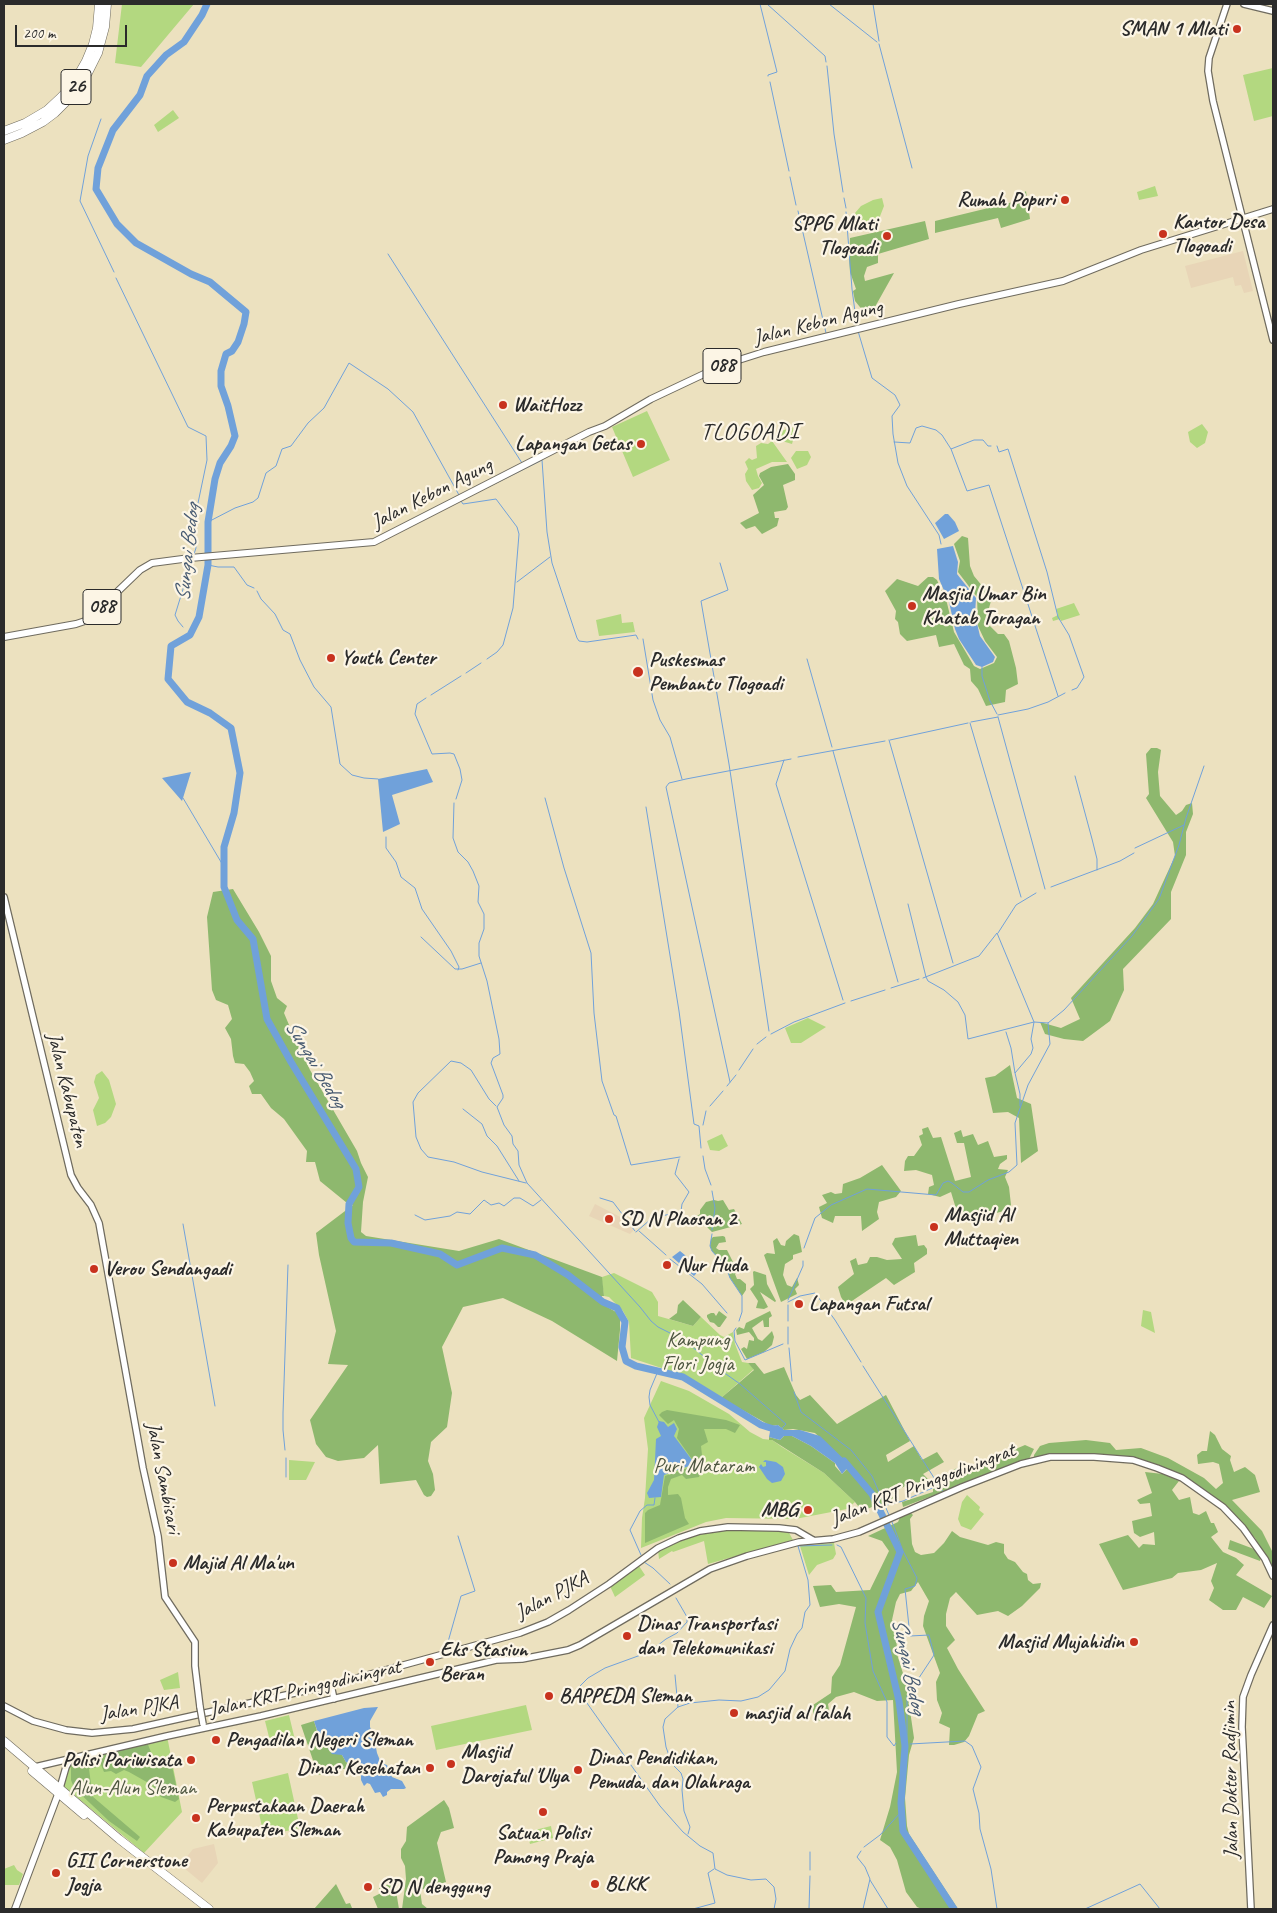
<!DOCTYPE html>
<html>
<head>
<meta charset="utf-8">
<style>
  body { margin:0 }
  #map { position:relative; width:1277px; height:1913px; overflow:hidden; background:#ece1bf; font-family:Caveat,sans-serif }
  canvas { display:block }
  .frame { position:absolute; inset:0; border:5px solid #2b2b2b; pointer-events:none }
  .scale { position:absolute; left:15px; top:25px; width:112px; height:22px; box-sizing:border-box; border:2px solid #2b2b2b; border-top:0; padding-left:6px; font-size:15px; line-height:18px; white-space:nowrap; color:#2b2b2b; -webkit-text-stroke:4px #fcf5e5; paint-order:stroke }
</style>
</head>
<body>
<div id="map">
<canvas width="1277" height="1913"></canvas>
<div class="frame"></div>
<div class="scale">200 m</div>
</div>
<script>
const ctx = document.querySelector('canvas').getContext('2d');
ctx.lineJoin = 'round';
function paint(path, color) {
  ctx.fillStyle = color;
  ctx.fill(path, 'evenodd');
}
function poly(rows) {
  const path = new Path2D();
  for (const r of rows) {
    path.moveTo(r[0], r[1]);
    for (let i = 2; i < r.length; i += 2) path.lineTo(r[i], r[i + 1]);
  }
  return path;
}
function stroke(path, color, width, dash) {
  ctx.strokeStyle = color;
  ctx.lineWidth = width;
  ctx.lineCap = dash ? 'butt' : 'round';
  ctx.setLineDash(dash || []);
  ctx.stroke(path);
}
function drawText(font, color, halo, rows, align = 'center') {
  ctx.font = font + ' Caveat,sans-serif';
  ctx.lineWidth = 4.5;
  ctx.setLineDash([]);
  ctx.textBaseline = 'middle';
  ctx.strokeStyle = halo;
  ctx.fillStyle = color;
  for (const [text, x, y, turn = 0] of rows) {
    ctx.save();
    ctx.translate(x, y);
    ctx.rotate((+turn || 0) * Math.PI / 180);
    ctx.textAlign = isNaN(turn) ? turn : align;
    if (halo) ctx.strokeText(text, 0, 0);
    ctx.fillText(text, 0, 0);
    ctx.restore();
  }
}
paint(poly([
  [1243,251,1253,291,1244,293,1241,285,1235,286,1233,277,1191,288,1185,266],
  [595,1204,628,1221,634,1230,630,1234,589,1216],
  [214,1844,218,1863,202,1883,184,1868,188,1862,185,1859,193,1849]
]), '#e8d5b7');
paint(poly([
  [122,4,194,4,141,67,115,63],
  [1273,68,1273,116,1254,121,1243,75],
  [173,110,179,118,158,132,154,125],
  [1155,186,1158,196,1139,200,1137,192],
  [882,198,884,206,877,224,866,229,862,228,855,213,861,206,873,200],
  [647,411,670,460,633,477,612,427],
  [1202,424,1208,432,1205,443,1197,448,1190,442,1188,432],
  [792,427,795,433,792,444,782,441,779,432],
  [772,441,787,462,772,462,756,469,758,476,762,483,759,488,752,490,746,481,745,474,748,469,745,462,749,458,752,460,757,458,756,446,761,443,768,444],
  [796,451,808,451,811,457,807,465,797,469,791,458],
  [1074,603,1080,615,1061,621,1060,619,1053,621,1052,618,1058,615,1056,609],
  [621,614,622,623,633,622,635,632,599,636,596,620],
  [808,1018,826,1027,801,1043,791,1043,785,1028],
  [102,1071,109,1080,116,1104,111,1117,105,1123,97,1126,93,1110,99,1098,94,1082,96,1075],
  [722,1134,728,1146,719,1151,710,1150,707,1141],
  [614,1273,652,1292,658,1302,658,1316,693,1326,701,1317,720,1335,724,1337,733,1332,735,1344,742,1362,748,1363,754,1369,721,1398,686,1376,631,1358,629,1322,623,1311,609,1297,604,1296,602,1282,602,1277],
  [1143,1310,1151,1312,1155,1333,1141,1326],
  [661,1381,689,1391,729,1414,750,1432,763,1439,772,1440,782,1447,824,1473,855,1502,847,1509,795,1519,726,1518,706,1522,641,1548,642,1518,645,1498,648,1449,644,1418],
  [289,1460,315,1462,306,1480,289,1480],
  [967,1495,980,1507,979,1510,984,1514,971,1530,961,1526,958,1519,962,1502],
  [748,1529,788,1531,793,1540,708,1564,704,1541,673,1552,672,1551,659,1559,658,1550,677,1541,711,1531],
  [834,1543,836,1554,833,1559,817,1565,809,1575,800,1546],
  [637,1563,645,1575,615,1597,609,1584],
  [178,1672,180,1688,164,1690,160,1680],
  [526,1705,532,1730,436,1750,431,1726],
  [289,1715,295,1740,271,1745,265,1721],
  [167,1736,182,1812,144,1853,61,1784,70,1760],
  [288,1773,300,1828,264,1836,252,1782],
  [551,1826,553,1838,530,1844,527,1832],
  [14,1865,17,1870,23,1874,19,1885,4,1885,4,1869]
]), '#b3d880');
paint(poly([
  [1026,191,1030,219,1001,228,998,218,935,233,935,221,1013,202],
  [925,221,929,239,878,254,878,263,867,267,864,276,865,281,894,273,871,314,870,311,864,312,855,301,853,291,856,289,850,272,849,258,850,238],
  [788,464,795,474,795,480,783,485,788,507,786,510,774,512,775,518,779,518,777,526,762,534,755,526,746,529,740,523,759,513,753,495,764,485,759,476,760,473,771,467],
  [962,536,968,538,970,566,974,576,988,593,991,601,987,615,988,624,998,634,1004,634,1009,641,1016,668,1018,684,1006,690,1005,702,986,706,978,689,971,681,970,669,964,665,954,644,939,647,936,635,907,641,900,634,898,622,895,619,896,611,885,591,897,579,918,586,928,577,933,577,937,580,947,603,954,632,974,666,980,669,994,663,997,657,985,641,978,626,977,597,958,572,960,561,954,544],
  [1151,748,1157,748,1161,750,1158,772,1160,796,1176,815,1182,811,1186,805,1192,803,1193,814,1186,832,1186,855,1171,892,1171,919,1123,969,1124,990,1110,1021,1083,1041,1064,1039,1045,1034,1040,1022,1061,1028,1080,1019,1071,998,1135,928,1153,904,1175,856,1173,842,1146,798,1149,794,1146,754],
  [233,889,259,932,271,956,271,981,277,998,287,1006,284,1013,292,1032,310,1070,357,1151,361,1163,368,1177,363,1202,361,1232,366,1236,459,1251,499,1239,602,1277,604,1296,602,1296,599,1302,616,1312,620,1318,620,1330,617,1361,552,1321,503,1298,463,1307,442,1347,452,1393,447,1427,431,1442,428,1461,433,1474,435,1490,431,1496,427,1497,424,1495,416,1480,380,1484,378,1445,364,1458,338,1461,326,1457,316,1444,310,1420,348,1365,328,1364,336,1331,319,1255,316,1233,353,1205,347,1203,320,1181,315,1162,306,1162,307,1151,284,1119,271,1108,261,1094,252,1094,249,1086,254,1081,250,1072,244,1064,235,1063,233,1056,231,1039,225,1028,232,1019,228,1005,216,1000,212,990,207,917,213,892],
  [1010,1065,1017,1098,1031,1104,1038,1151,1021,1163,1019,1118,1008,1112,993,1113,985,1078,995,1076],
  [928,1127,933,1138,941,1137,955,1181,971,1177,964,1143,957,1143,954,1133,961,1130,963,1137,973,1134,978,1145,988,1141,994,1157,1007,1155,1007,1159,1000,1164,998,1169,1008,1170,1005,1177,1009,1187,1011,1205,1008,1210,972,1219,970,1215,957,1212,951,1192,940,1197,928,1194,929,1187,934,1185,932,1175,916,1170,904,1171,905,1161,908,1156,914,1156,922,1145,919,1136,923,1134,922,1129],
  [882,1165,901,1191,896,1197,879,1202,877,1212,879,1219,862,1231,861,1216,835,1216,833,1223,822,1218,819,1207,827,1203,822,1195,831,1192,835,1194,842,1193,843,1184,860,1178],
  [714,1200,718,1201,723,1200,729,1210,734,1209,742,1224,712,1232,706,1226,699,1226,697,1216,700,1214,700,1210,706,1202],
  [794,1234,799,1236,802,1252,793,1255,793,1259,785,1264,783,1275,787,1285,792,1287,797,1278,799,1285,795,1289,797,1294,781,1302,764,1255,767,1253,775,1254,773,1241,777,1238,781,1245,785,1246,786,1241],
  [916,1235,918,1246,924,1245,927,1249,927,1254,914,1263,915,1272,894,1285,886,1278,846,1305,841,1297,838,1287,854,1274,850,1261,856,1258,858,1265,867,1263,870,1257,877,1257,887,1260,902,1259,892,1244,895,1238],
  [723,1236,725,1237,726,1242,719,1243,716,1248,719,1250,727,1250,737,1270,735,1274,737,1279,740,1279,746,1284,746,1290,742,1296,730,1278,726,1267,712,1251,710,1246,711,1239,713,1237],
  [754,1271,766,1275,767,1284,776,1301,775,1302,760,1292,768,1307,764,1309,756,1308,758,1301,750,1289,754,1285,753,1272],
  [683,1300,701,1317,693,1326,669,1319,677,1313,678,1305],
  [719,1311,727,1317,720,1327,718,1327,714,1323,710,1322,707,1317,707,1315,711,1313,714,1313,716,1316],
  [770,1311,772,1316,769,1318,769,1327,764,1327,763,1320,752,1328,758,1339,762,1341,772,1331,774,1337,772,1345,764,1352,747,1359,741,1349,744,1347,747,1349,749,1340,754,1341,754,1338,749,1332,737,1335,736,1330,739,1327,744,1329,746,1323],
  [748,1363,755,1363,764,1374,784,1367,796,1395,800,1400,810,1395,837,1424,886,1395,910,1441,886,1455,888,1462,914,1446,922,1460,937,1452,944,1462,923,1474,930,1481,928,1489,911,1483,890,1494,893,1498,879,1509,877,1505,862,1511,855,1502,824,1473,772,1440,769,1440,769,1437,780,1440,784,1436,792,1436,811,1446,835,1463,835,1466,842,1474,850,1466,815,1433,793,1429,784,1430,778,1425,771,1426,721,1398,754,1370],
  [667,1410,726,1420,740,1425,735,1433,726,1429,704,1429,708,1442,701,1446,703,1464,699,1477,686,1479,682,1475,671,1479,668,1487,668,1495,678,1494,681,1498,685,1518,689,1524,645,1543,645,1513,648,1510,660,1505,665,1476,696,1465,677,1438,679,1429,674,1420,668,1424,659,1415,662,1412],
  [1210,1431,1215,1435,1222,1449,1231,1456,1230,1460,1234,1472,1245,1467,1255,1475,1260,1492,1232,1500,1262,1531,1273,1553,1273,1570,1255,1538,1241,1523,1206,1492,1134,1459,1083,1453,1049,1455,1034,1458,1034,1455,1040,1446,1049,1443,1086,1440,1110,1443,1116,1450,1141,1448,1168,1458,1204,1478,1216,1489,1223,1483,1219,1464,1213,1462,1198,1464,1197,1455,1202,1451,1207,1451],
  [1025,1445,1034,1449,1029,1459,903,1507,902,1502,933,1492,933,1488,942,1483,942,1476,945,1474,963,1465,978,1465],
  [1145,1472,1163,1474,1179,1481,1172,1490,1179,1500,1190,1497,1193,1513,1199,1515,1206,1511,1211,1523,1214,1523,1218,1532,1211,1537,1223,1552,1236,1558,1244,1565,1236,1575,1272,1596,1264,1608,1243,1597,1236,1610,1223,1610,1209,1600,1214,1588,1211,1581,1217,1563,1201,1570,1178,1573,1172,1578,1123,1590,1099,1544,1128,1535,1139,1548,1143,1544,1155,1545,1154,1532,1140,1537,1134,1533,1132,1521,1152,1516,1150,1503,1140,1504,1137,1500,1152,1493],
  [910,1512,913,1515,910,1519,912,1544,915,1552,921,1555,934,1553,944,1543,952,1531,960,1537,988,1545,996,1542,1004,1544,1004,1553,1008,1559,1015,1562,1023,1572,1027,1574,1028,1580,1033,1584,1041,1583,1040,1588,1022,1606,1008,1616,998,1611,977,1615,956,1592,950,1598,946,1614,946,1626,955,1640,947,1648,958,1669,985,1711,978,1714,969,1736,964,1742,954,1745,949,1745,950,1728,939,1723,942,1713,937,1700,936,1682,940,1673,923,1626,924,1616,929,1601,918,1582,911,1591,900,1594,896,1602,892,1620,896,1628,897,1654,906,1683,914,1738,909,1755,905,1798,907,1826,909,1834,958,1909,922,1909,917,1907,906,1892,897,1860,890,1847,880,1840,890,1807,897,1772,893,1700,877,1701,854,1692,836,1697,828,1704,830,1717,826,1720,813,1721,813,1705,831,1693,832,1677,840,1665,856,1607,839,1604,820,1607,813,1586,831,1585,836,1592,870,1590,889,1551,882,1541,868,1536,898,1522,901,1515],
  [1230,1540,1262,1552,1260,1561,1228,1549],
  [314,1721,318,1734,315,1735,327,1747,342,1755,346,1762,350,1764,348,1768,318,1775,301,1725],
  [147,1742,156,1765,171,1761,179,1799,175,1802,161,1797,152,1785,129,1772,124,1770,116,1774,111,1771,104,1772,101,1765,100,1753],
  [98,1754,98,1767,89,1769,91,1784,94,1789,92,1796,140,1837,137,1841,109,1821,74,1788,71,1780,71,1764,76,1760],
  [444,1800,449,1808,454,1828,441,1832,437,1843,446,1882,420,1890,422,1904,428,1909,402,1909,406,1879,405,1866,401,1858,401,1849,406,1841,407,1827],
  [394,1882,397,1883,396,1891,399,1909,378,1909,373,1897,381,1893,379,1888],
  [336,1884,346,1904,350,1903,352,1908,351,1909,314,1909]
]), '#8eb86e');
paint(poly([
  [945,514,948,514,955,522,959,531,944,539,935,523],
  [953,546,958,562,957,574,976,598,975,615,980,636,995,657,993,662,982,667,976,665,959,639,955,629,949,602,939,579,937,549],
  [427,769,433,782,392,795,400,824,383,832,378,779],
  [191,772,183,798,182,801,162,778],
  [680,1251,701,1268,694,1276,672,1257],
  [659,1421,664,1422,668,1427,674,1423,677,1429,674,1436,695,1464,664,1475,661,1497,649,1498,647,1493,654,1480,656,1439,661,1436,657,1427],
  [778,1425,784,1430,800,1430,820,1436,850,1465,842,1474,835,1463,811,1446,792,1436,784,1436,780,1440,769,1437,771,1426],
  [765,1460,776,1462,783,1467,785,1474,781,1481,772,1483,767,1479,759,1467,761,1464,763,1467,766,1466,766,1462,763,1462],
  [378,1707,370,1721,370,1727,374,1737,377,1753,381,1763,387,1765,392,1777,402,1781,406,1788,404,1789,391,1789,387,1792,387,1795,383,1797,380,1792,375,1793,370,1784,367,1783,364,1786,361,1780,361,1776,352,1765,346,1762,342,1755,332,1754,327,1747,318,1742,314,1735,318,1733,314,1721,364,1708]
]), '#70a1da');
stroke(poly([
  [760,4,777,72,768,75,768,76],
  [767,4,825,56,826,62],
  [829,4,877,42],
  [873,4,879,41],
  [879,44,912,168],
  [827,66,834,134,843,192],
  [770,82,789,171],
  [101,119,88,156,80,201,114,272],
  [790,177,796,205],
  [844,198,846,208],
  [798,211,826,333],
  [846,212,852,289,857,327],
  [388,254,522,463],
  [116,278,188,427,206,436,207,460,193,527,196,548,194,554],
  [858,331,872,378,895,395,900,405,892,416,893,434,898,463,907,486,939,535,941,544],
  [894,442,910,443,916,428,922,426,936,430,942,435,951,449,974,440,983,440,988,446,991,446],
  [997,446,999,452,1008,449,1047,572,1058,617,1069,635,1084,677,1077,688,1072,690],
  [951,449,967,491,989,485,1058,696],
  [466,498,542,460,547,532,552,563,577,638,579,641,587,642,636,635,638,639],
  [461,501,463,504,496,499,517,527,519,534,513,608,503,645,497,652,487,659],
  [208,522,235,508,253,502,258,498,266,473,276,466,282,449,291,446,308,423,324,408,349,363,388,389,413,412,459,495],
  [720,563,728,590,701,601,729,764,769,1031],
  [208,565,218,567,234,567,247,585,254,588],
  [517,582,550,557],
  [257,591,261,599,275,614,283,630,290,634,300,660,314,687,331,707,340,764,352,775,364,778,378,779],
  [183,627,178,621,175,615,192,560],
  [643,639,653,700,660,720,670,737,682,779],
  [807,659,832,747],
  [982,667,982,676,990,701,997,714],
  [466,673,481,663],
  [431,695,461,676],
  [426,698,417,704,415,714,432,754,450,753,454,754,460,769,462,780,456,799],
  [998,715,1028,709,1048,702,1065,693],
  [998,717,1045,889],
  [971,722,998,717],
  [970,723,1021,897],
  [889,740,953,963],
  [890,740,968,723],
  [833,751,898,982],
  [798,757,885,741],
  [784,760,776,784,843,1000],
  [1075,776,1092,839,1097,859,1097,870],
  [183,798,224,867],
  [545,798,564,868,591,953,594,1013,602,1081,614,1115,616,1116,631,1165,680,1157],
  [454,803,453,838,458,852,468,862,473,871,479,886,478,902,484,914,484,929,479,943,479,956,487,981,499,1039,500,1054,493,1058,491,1063,503,1095,503,1098,497,1107,504,1125,512,1136,513,1144,518,1151,519,1165,527,1183,640,1307,651,1321,658,1327,684,1340,719,1369,740,1384,786,1424,782,1428],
  [646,807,679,1011,694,1124,699,1126,701,1148],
  [386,837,386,848,396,862,401,877,415,888,422,909,451,951,459,967,458,970],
  [1135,848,1184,825],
  [1051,887,1120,861,1134,853],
  [908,904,926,977,928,981,944,990,958,1002,965,1015,968,1039,1034,1022,1048,1023,1064,1010,1132,936,1159,899,1179,845,1186,818,1204,766],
  [998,933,1016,905,1036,893],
  [421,937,455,969,462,969,481,963],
  [923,978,979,956,997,933,1034,1022,1031,1039,1033,1048,1031,1054,1015,1073,1011,1048,1006,1032],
  [891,988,919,979],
  [851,1001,885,990],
  [771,1034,794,1022,845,1003],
  [757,1044,766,1037],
  [739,1070,753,1049],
  [1015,1073,1020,1094,1020,1106],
  [730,1082,666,787,669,783,686,779,791,759],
  [727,1086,736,1075],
  [496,1106,489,1099,471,1070,461,1063,451,1061,418,1093,413,1102,416,1137,421,1149,428,1157,454,1162,482,1172,526,1183],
  [710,1106,723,1091],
  [463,1109,482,1124,487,1136,497,1146,519,1181],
  [703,1125,706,1111],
  [703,1156,705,1169,711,1185],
  [712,1191,715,1208,712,1230],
  [600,1198,613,1202,635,1231],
  [415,1215,425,1220,450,1216,457,1212,470,1214,484,1200,491,1205,499,1203,504,1206,514,1198,520,1198,533,1206,541,1200],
  [183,1224,215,1406],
  [639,1231,666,1255],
  [636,1232,651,1219,681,1211,682,1204,689,1192,675,1174,679,1159],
  [712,1234,710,1246,712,1251,726,1267,730,1278,742,1296,742,1312,739,1321],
  [804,1248,815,1218,831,1205,867,1189,936,1195,943,1183,948,1181,952,1183,963,1192,969,1192,988,1180,1009,1172,1017,1165,1015,1123,1028,1085,1050,1044,1048,1023],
  [670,1259,702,1284,727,1313],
  [788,1300,803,1266,803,1261],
  [788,1302,800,1296,815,1293,835,1320,861,1362],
  [788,1305,788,1321],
  [788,1327,788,1344],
  [736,1328,734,1331,735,1341,745,1360,783,1344],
  [789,1348,792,1381],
  [863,1366,943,1492],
  [658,1371,650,1390,649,1397,650,1405,659,1422],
  [794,1392,801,1412,851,1450,872,1476,889,1515],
  [285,1450,283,1430,283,1413,288,1265],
  [286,1458,286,1477],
  [887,1505,903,1501,939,1485],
  [892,1522,903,1551,917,1578,915,1586,905,1589,910,1636,929,1635,934,1655,907,1696,907,1741],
  [837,1545,841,1547,866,1598,865,1623,873,1671,887,1702,887,1737,894,1746,896,1743],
  [798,1546,832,1545],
  [641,1555,630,1530,640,1511,647,1505,654,1505,655,1498],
  [644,1562,653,1568,670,1584],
  [676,1598,687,1617,687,1622,677,1633,666,1639,649,1652,605,1668,588,1678,577,1689,660,1806,683,1832,700,1846,713,1853,715,1869,727,1875,751,1880,766,1879,774,1887,776,1899,774,1909],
  [446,1649,461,1596,475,1591,458,1536],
  [675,1675,678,1707],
  [910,1744,965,1741,972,1746,981,1767,973,1789,979,1813,980,1829,991,1869,997,1909],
  [688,1834,690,1827,684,1811,682,1790,683,1779,681,1773,672,1764,666,1747,663,1727,665,1719,678,1707,690,1703,719,1700,741,1701,758,1697,769,1690,785,1671,790,1649,797,1634,802,1628,805,1612,810,1605,808,1580,798,1546],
  [864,1847,880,1835,902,1811],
  [861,1851,857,1857,865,1867,870,1879,863,1909],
  [810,1870,810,1852],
  [870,1880,888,1909],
  [693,1909,715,1903,708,1873,714,1869],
  [809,1909,810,1876],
  [1085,1909,1140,1884,1160,1909]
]), '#70a1da', 1);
stroke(poly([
  [207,4,202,15,184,42,166,55,147,76,140,95,113,130,98,168,96,189,117,224,136,243,191,274,210,282,246,312,244,324,238,342,232,351,226,354,221,371,221,386,228,406,235,436,231,446,220,463,215,479,208,522,208,565,199,617,190,635,171,646,168,679,187,702,210,713,231,728,240,773,234,813,224,847,224,887,237,920,253,939,267,1019,291,1062,356,1169,359,1187,349,1204,348,1223,351,1238,354,1242,391,1243,440,1254,457,1265,502,1248,535,1255,568,1275,603,1302,617,1308,625,1322,622,1347,626,1361,636,1366,683,1377,761,1425,780,1431],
  [844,1461,872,1494,900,1552,878,1612,899,1701,905,1746,901,1803,903,1831,954,1909]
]), '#70a1da', 7);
const secondary = poly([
  [1227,4,1209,58,1208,71,1213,101,1273,340],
  [1244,4,1273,11],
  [4,897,71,1175,78,1188,91,1205,99,1223,143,1468,158,1536,165,1597,195,1642,195,1666,200,1707],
  [331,1685,334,1699],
  [4,1706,33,1721,66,1730,92,1733,133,1729,331,1685,520,1633,548,1622,569,1610,609,1584,658,1548,679,1538,700,1531,728,1527,779,1528,796,1530,813,1540],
  [35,1767,167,1736,261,1716,496,1660,522,1659,568,1650,580,1645,710,1569,747,1556,799,1542,833,1539,859,1532,962,1487,1021,1464,1050,1457,1094,1457,1133,1460,1157,1468,1182,1478,1223,1507,1243,1528,1265,1559,1273,1576],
  [60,1788,66,1767,70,1760],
  [1251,1909,1242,1727,1243,1697,1251,1675,1273,1625]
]);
const primary = poly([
  [4,637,76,624,88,620,140,570,152,563,190,558,374,542,589,432,605,426,651,399,723,365,764,352,959,304,1063,281,1141,250,1273,209],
  [15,1909,60,1789]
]);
const highway = poly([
  [4,131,25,123,47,110,61,97,73,84,86,61,93,44,97,28,99,4],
  [4,140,22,133,43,122,55,113,74,94,88,73,98,53,105,27,107,4],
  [4,1741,119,1839,209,1909],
  [32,1771,84,1815]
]);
stroke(secondary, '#6f6b5f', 8);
stroke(primary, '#6f6b5f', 8);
stroke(highway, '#6f6b5f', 9);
stroke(secondary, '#fff', 5.5);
stroke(primary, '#fff', 6);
stroke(highway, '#fff', 8);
const secondaryBridge = poly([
  [200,1707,203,1724]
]);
stroke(secondaryBridge, '#6f6b5f', 8, []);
stroke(secondaryBridge, '#fff', 5.5);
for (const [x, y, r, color] of [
  [1237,29,5,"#c8321e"],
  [1065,200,5,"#c8321e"],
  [1163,234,5,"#c8321e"],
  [887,236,5,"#c8321e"],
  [503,405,5,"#c8321e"],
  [641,444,5,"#c8321e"],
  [912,606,5,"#c8321e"],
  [331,658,5,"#c8321e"],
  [638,672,6,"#c8321e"],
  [609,1219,5,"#c8321e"],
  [934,1227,5,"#c8321e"],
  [667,1265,5,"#c8321e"],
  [94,1269,5,"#c8321e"],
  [799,1304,5,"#c8321e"],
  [808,1510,5,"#c8321e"],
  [173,1563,5,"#c8321e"],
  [627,1636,5,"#c8321e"],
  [1134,1642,5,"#c8321e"],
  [430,1662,5,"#c8321e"],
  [549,1696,5,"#c8321e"],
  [734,1713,5,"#c8321e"],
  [216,1740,5,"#c8321e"],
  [191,1760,5,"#c8321e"],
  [451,1764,5,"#c8321e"],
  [430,1768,5,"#c8321e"],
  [578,1770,5,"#c8321e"],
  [543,1812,5,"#c8321e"],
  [196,1818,5,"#c8321e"],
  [56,1873,5,"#c8321e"],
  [595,1884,5,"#c8321e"],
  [368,1887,5,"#c8321e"]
]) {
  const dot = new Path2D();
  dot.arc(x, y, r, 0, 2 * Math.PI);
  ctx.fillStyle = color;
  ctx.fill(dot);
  stroke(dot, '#fcf5e5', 2);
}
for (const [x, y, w] of [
  [76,87,30],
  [722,366,38],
  [102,607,38]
]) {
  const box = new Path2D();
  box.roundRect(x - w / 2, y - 17.5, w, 35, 4);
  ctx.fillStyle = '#fcf5e5';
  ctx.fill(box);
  stroke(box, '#2b2b2b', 1);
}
drawText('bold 20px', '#2b2b2b', null, [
  ["26",76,87],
  ["088",722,366],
  ["088",102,607]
]);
drawText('bold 21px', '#2b2b2b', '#fcf5e5', [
  ["SMAN 1 Mlati",1227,29,"right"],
  ["Rumah Popuri",1055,200,"right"],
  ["Kantor Desa",1173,222],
  ["Tlogoadi",1173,246],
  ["SPPG Mlati",877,224,"right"],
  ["Tlogoadi",877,248,"right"],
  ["WaitHozz",513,405],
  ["Lapangan Getas",631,444,"right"],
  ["Masjid Umar Bin",922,594],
  ["Khatab Toragan",922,618],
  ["Youth Center",341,658],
  ["Puskesmas",649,660],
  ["Pembantu Tlogoadi",649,684],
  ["Masjid Al",944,1215],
  ["Muttaqien",944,1239],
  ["SD N Plaosan 2",619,1219],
  ["Nur Huda",677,1265],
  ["Verou Sendangadi",104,1269],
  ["Lapangan Futsal",809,1304],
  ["MBG",798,1510,"right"],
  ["Majid Al Ma'un",183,1563],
  ["Dinas Transportasi",637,1624],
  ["dan Telekomunikasi",637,1648],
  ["Masjid Mujahidin",1124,1642,"right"],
  ["Eks Stasiun",440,1650],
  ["Beran",440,1674],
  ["BAPPEDA Sleman",559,1696],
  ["masjid al falah",744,1713],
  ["Pengadilan Negeri Sleman",226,1740],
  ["Masjid",461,1752],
  ["Darojatul 'Ulya",461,1776],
  ["Dinas Pendidikan,",588,1758],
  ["Pemuda, dan Olahraga",588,1782],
  ["Polisi Pariwisata",181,1760,"right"],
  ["Dinas Kesehatan",420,1768,"right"],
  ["Perpustakaan Daerah",206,1806],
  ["Kabupaten Sleman",206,1830],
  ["Satuan Polisi",543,1833,"center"],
  ["Pamong Praja",543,1857,"center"],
  ["GII Cornerstone",66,1861],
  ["Jogja",66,1885],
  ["BLKK",605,1884],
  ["SD N denggung",378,1887]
], 'left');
drawText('21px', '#2b2b2b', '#fcf5e5', [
  ["Jalan Kebon Agung",818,323,-14],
  ["Jalan Kebon Agung",432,494,-27],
  ["Jalan Kabupaten",67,1090,76],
  ["Jalan Sambisari",163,1478,79],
  ["Jalan KRT Pringgodiningrat",923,1485,-21],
  ["Jalan PJKA",552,1596,-28],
  ["Jalan KRT Pringgodiningrat",305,1689,-13],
  ["Jalan PJKA",139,1709,-9],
  ["Jalan Dokter Radjimin",1231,1780,-91]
]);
drawText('21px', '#4d5640', '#fcf5e5', [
  ["Kampung",698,1340],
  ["Flori Jogja",698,1364],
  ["Puri Mataram",704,1466],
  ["Alun-Alun Sleman",133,1788]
]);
drawText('italic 22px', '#475a71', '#fcf5e5', [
  ["Sungai Bedog",188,553,-84],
  ["Sungai Bedog",315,1064,59],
  ["Sungai Bedog",908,1666,78]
]);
ctx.letterSpacing = '1px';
drawText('24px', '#2b2b2b', '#fcf5e5', [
  ["TLOGOADI",750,433]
]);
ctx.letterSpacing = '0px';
</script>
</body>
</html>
